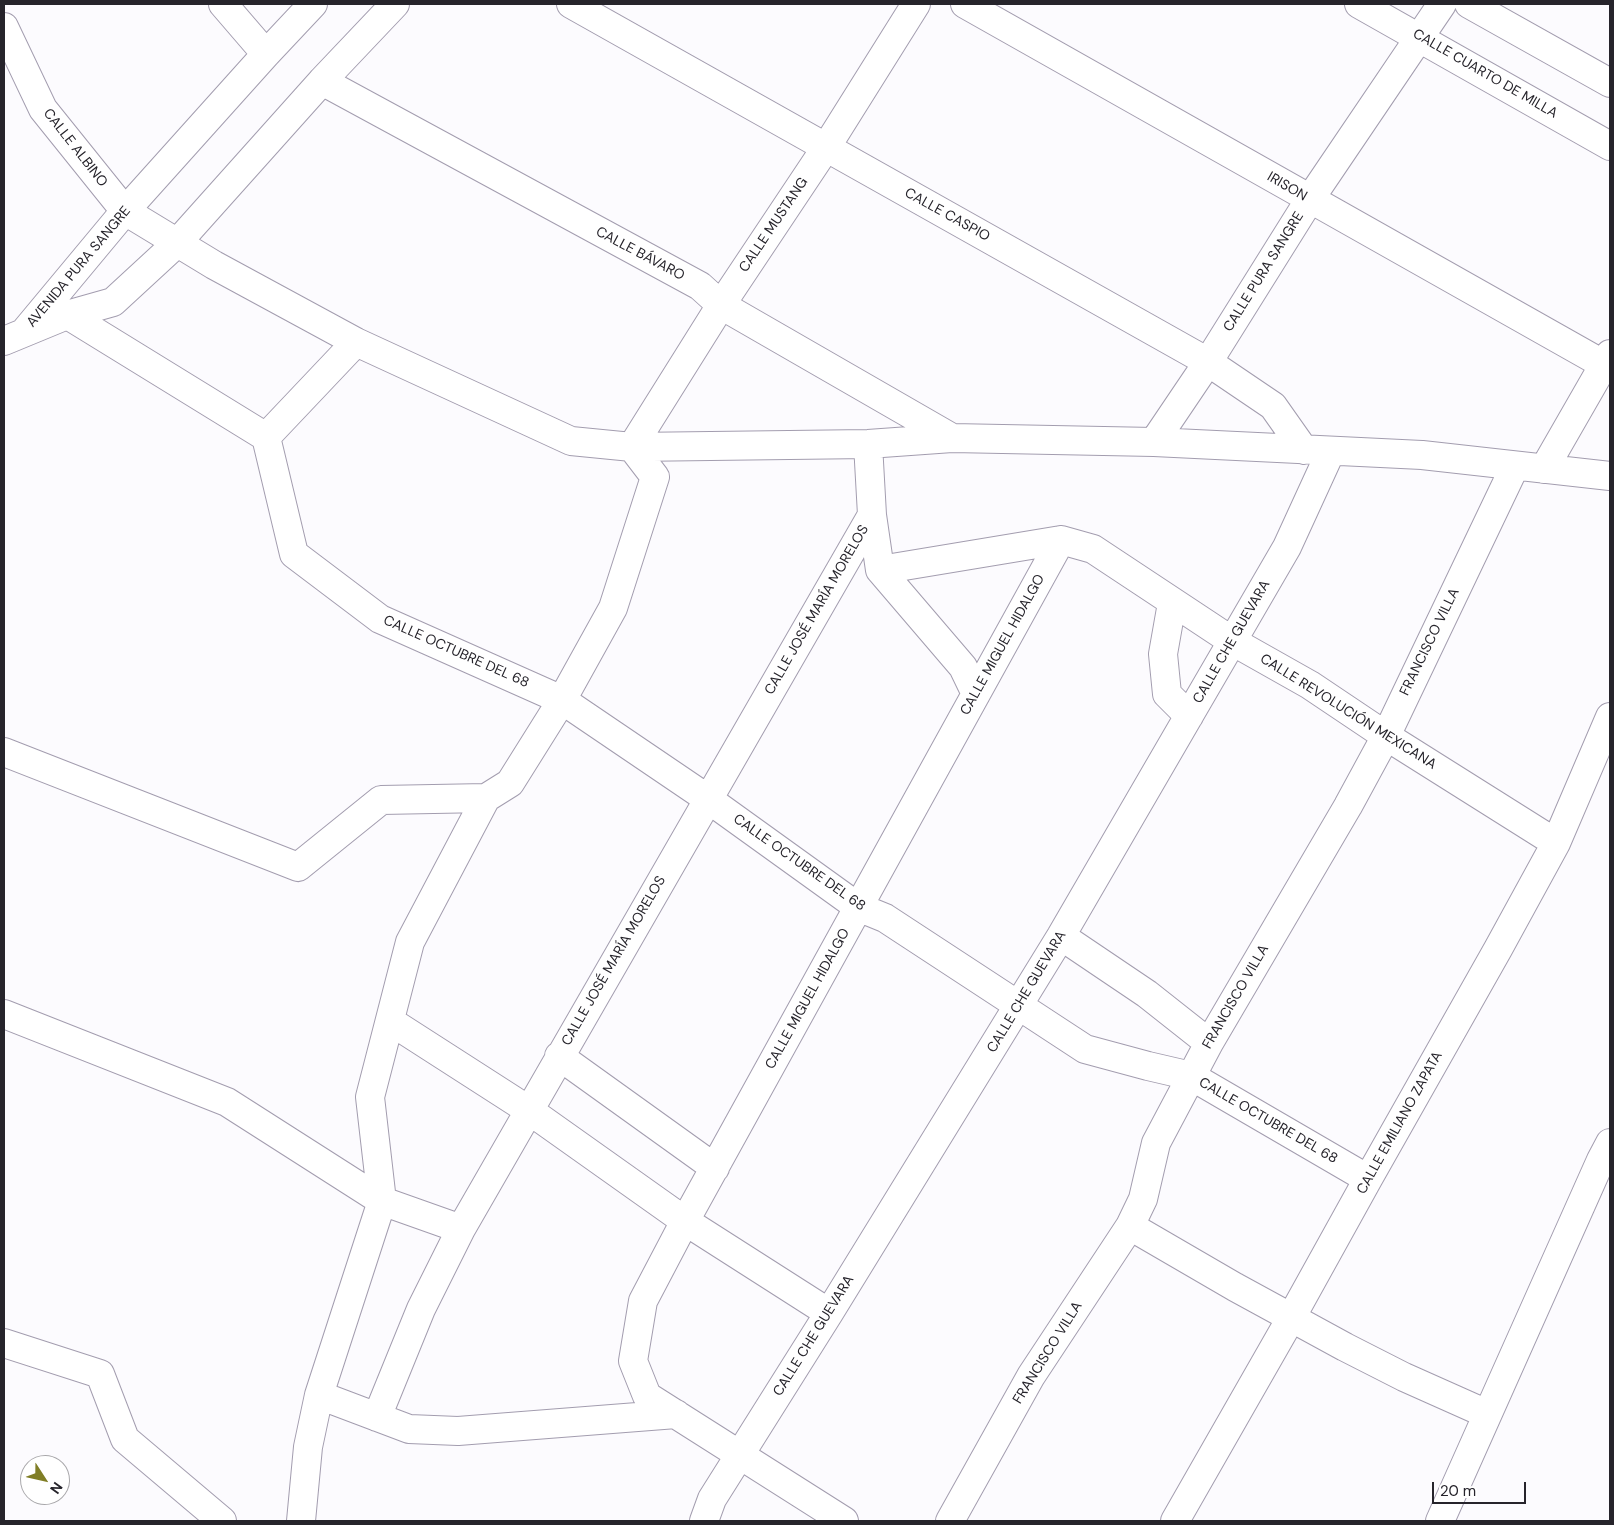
<!DOCTYPE html>
<html>
<head>
<meta charset="utf-8">
<style>
  body { margin:0 }
  #map { position:relative; width:1614px; height:1525px; overflow:hidden; background:#fcfbfe; font-family:"DM Sans",sans-serif }
  canvas { display:block }
  .frame { position:absolute; inset:0; border:5px solid #26242b; pointer-events:none }
  .north { position:absolute; left:20px; top:1455px; width:50px; height:50px; box-sizing:border-box; background:#fff; border:1px solid #a8a7aa; border-radius:50%; rotate:125deg; font-size:14px; font-weight:700; line-height:20px; text-align:center; color:#26242b }
  .north::after { content:''; display:block; margin:auto; width:18px; height:22px; background:#807e26; clip-path:polygon(50% 0,100% 100%,50% 72%,0 100%) }
  .scale { position:absolute; left:1432px; top:1482px; width:94px; height:22px; box-sizing:border-box; border:2px solid #26242b; border-top:0; padding-left:6px; font-size:15px; line-height:18px; white-space:nowrap; color:#26242b; -webkit-text-stroke:4px #fff; paint-order:stroke }
</style>
</head>
<body>
<div id="map">
<canvas width="1614" height="1525"></canvas>
<div class="frame"></div>
<div class="north">N</div>
<div class="scale">20 m</div>
</div>
<script>
const ctx = document.querySelector('canvas').getContext('2d');
ctx.lineJoin = 'round';
function poly(rows) {
  const path = new Path2D();
  for (const r of rows) {
    path.moveTo(r[0], r[1]);
    for (let i = 2; i < r.length; i += 2) path.lineTo(r[i], r[i + 1]);
  }
  return path;
}
function stroke(path, color, width, dash) {
  ctx.strokeStyle = color;
  ctx.lineWidth = width;
  ctx.lineCap = dash ? 'butt' : 'round';
  ctx.setLineDash(dash || []);
  ctx.stroke(path);
}
function drawText(font, color, halo, rows, align = 'center') {
  ctx.font = font + ' "DM Sans",sans-serif';
  ctx.lineWidth = 4.5;
  ctx.setLineDash([]);
  ctx.textBaseline = 'middle';
  ctx.strokeStyle = halo;
  ctx.fillStyle = color;
  for (const [text, x, y, turn = 0] of rows) {
    ctx.save();
    ctx.translate(x, y);
    ctx.rotate((+turn || 0) * Math.PI / 180);
    ctx.textAlign = isNaN(turn) ? turn : align;
    if (halo) ctx.strokeText(text, 0, 0);
    ctx.fillText(text, 0, 0);
    ctx.restore();
  }
}
const minor = poly([
  [223,4,266,54],
  [571,4,1208,362,1273,406,1304,450],
  [965,4,1610,368],
  [1359,4,1610,146],
  [1469,4,1610,83],
  [4,27,43,109,125,211,214,265,356,342,571,441,632,447,868,444,952,438,1154,442,1422,455,1610,476],
  [322,81,700,286,721,305,952,438],
  [58,309,266,437],
  [26,330,125,211,266,54,313,4],
  [4,341,67,315,113,302,177,243,322,81,395,4],
  [356,342,266,437,294,554,380,619,562,700,708,799,858,907,885,918,1085,1049,1148,1066,1191,1076,1368,1179],
  [1154,442,1208,362,1310,199,1442,4],
  [868,444,872,515,880,570,963,667,976,694],
  [1544,469,1610,354],
  [880,570,1061,540,1093,549,1232,641,1310,685,1386,736,1556,843],
  [1172,603,1163,654,1167,694,1189,716],
  [4,752,298,867,381,800,486,798,510,783,562,700,613,608,655,477,632,447,721,305,827,146,916,4],
  [1061,936,1147,994,1209,1043],
  [4,1014,227,1102,382,1201,461,1229],
  [390,1021,530,1111,685,1221,829,1313],
  [559,1056,715,1168],
  [1130,1226,1235,1287,1345,1347,1404,1377,1487,1414],
  [4,1343,100,1374,125,1439,222,1521],
  [319,1395,409,1429,458,1431,676,1414],
  [377,1417,421,1309,461,1229,872,515],
  [301,1521,308,1447,319,1395,382,1201,370,1097,410,942,486,798],
  [704,1521,712,1499,829,1313,1061,936,1287,547,1331,451],
  [844,1521,647,1396,633,1361,643,1301,685,1221,1061,540],
  [950,1521,1031,1376,1130,1226,1143,1199,1156,1143,1209,1043,1348,806,1386,736,1515,466],
  [1175,1521,1291,1318,1368,1179,1498,949,1556,843,1610,717],
  [1440,1521,1601,1160,1610,1143]
]);
stroke(minor, '#a39daf', 30);
stroke(minor, '#fff', 28);
drawText('14px', '#26242b', '#fff', [
  ["CALLE CUARTO DE MILLA",1485,74,30],
  ["CALLE ALBINO",75,148,52],
  ["IRISON",1287,187,30],
  ["CALLE CASPIO",947,215,29],
  ["CALLE MUSTANG",774,225,-56],
  ["CALLE BÁVARO",640,254,28],
  ["AVENIDA PURA SANGRE",79,267,-50],
  ["CALLE PURA SANGRE",1264,272,-58],
  ["CALLE JOSÉ MARÍA MORELOS",817,610,-60],
  ["CALLE CHE GUEVARA",1232,642,-60],
  ["FRANCISCO VILLA",1430,642,-64],
  ["CALLE MIGUEL HIDALGO",1003,645,-61],
  ["CALLE OCTUBRE DEL 68",456,652,24],
  ["CALLE REVOLUCIÓN MEXICANA",1348,712,32],
  ["CALLE OCTUBRE DEL 68",799,863,35],
  ["CALLE JOSÉ MARÍA MORELOS",614,961,-60],
  ["CALLE CHE GUEVARA",1027,992,-59],
  ["FRANCISCO VILLA",1236,997,-60],
  ["CALLE MIGUEL HIDALGO",808,999,-61],
  ["CALLE OCTUBRE DEL 68",1268,1121,30],
  ["CALLE EMILIANO ZAPATA",1400,1123,-61],
  ["CALLE CHE GUEVARA",814,1336,-58],
  ["FRANCISCO VILLA",1048,1353,-58]
]);
</script>
</body>
</html>
